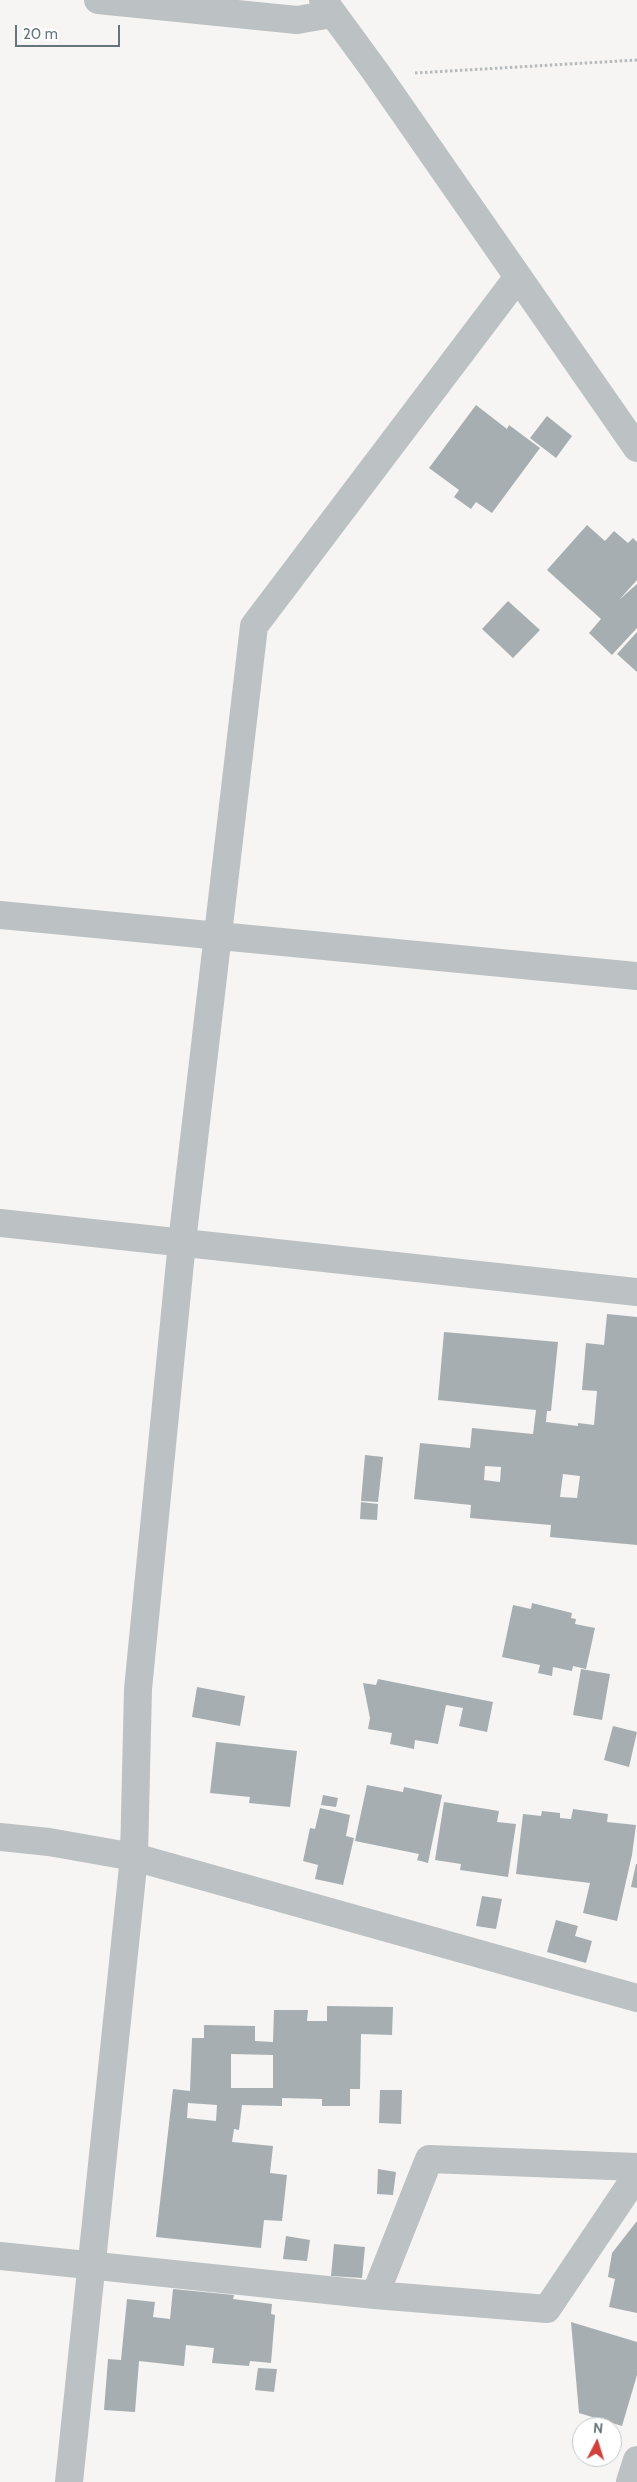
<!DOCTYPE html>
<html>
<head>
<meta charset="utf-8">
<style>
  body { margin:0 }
  #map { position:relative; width:637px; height:2482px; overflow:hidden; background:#f6f5f3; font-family:Cabin,sans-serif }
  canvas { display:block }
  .north { position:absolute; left:572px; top:2417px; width:50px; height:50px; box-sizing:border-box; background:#fff; border:1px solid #c1c8ca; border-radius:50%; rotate:5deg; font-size:14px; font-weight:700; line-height:20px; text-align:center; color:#65757b }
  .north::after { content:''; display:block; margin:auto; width:18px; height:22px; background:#ce423b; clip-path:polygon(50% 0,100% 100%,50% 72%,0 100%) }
  .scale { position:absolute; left:15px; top:25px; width:105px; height:22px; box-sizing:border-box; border:2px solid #65757b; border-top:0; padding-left:6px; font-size:15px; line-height:18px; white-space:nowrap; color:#65757b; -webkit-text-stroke:4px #fff; paint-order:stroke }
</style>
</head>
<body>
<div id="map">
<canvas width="637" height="2482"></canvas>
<div class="north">N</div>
<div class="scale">20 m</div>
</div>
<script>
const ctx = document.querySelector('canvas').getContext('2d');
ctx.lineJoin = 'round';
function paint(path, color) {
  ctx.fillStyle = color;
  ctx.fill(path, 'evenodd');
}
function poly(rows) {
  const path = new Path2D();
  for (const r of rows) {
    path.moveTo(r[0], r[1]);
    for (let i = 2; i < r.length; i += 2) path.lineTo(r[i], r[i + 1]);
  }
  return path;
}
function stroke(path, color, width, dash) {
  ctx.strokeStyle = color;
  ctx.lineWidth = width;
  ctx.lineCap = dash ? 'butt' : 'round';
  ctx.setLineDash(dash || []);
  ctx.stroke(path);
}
paint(poly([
  [476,405,507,429,509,425,540,448,492,513,476,502,471,509,454,497,459,490,429,468],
  [547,416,572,436,556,458,530,438],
  [587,525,605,541,614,531,628,543,633,538,637,542,637,580,619,600,637,584,637,628,612,655,589,633,601,619,547,570],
  [508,601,540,630,513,658,482,629],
  [637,632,637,672,617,654],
  [607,1314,637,1317,637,1545,550,1537,551,1525,470,1518,471,1505,414,1499,420,1443,470,1448,472,1428,533,1434,536,1410,438,1400,444,1332,558,1342,551,1411,547,1411,546,1422,578,1426,578,1423,594,1425,597,1391,582,1390,586,1343,604,1345],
  [485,1466,501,1467,500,1482,484,1480],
  [563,1474,580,1476,577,1498,560,1497],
  [365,1455,383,1457,378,1502,361,1501],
  [361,1502,378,1504,377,1520,360,1519],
  [532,1603,572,1613,571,1618,576,1619,575,1624,595,1628,586,1669,573,1666,572,1671,553,1667,552,1676,538,1673,540,1665,502,1657,513,1605,531,1609],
  [581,1669,610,1674,602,1720,573,1715],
  [378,1679,493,1702,487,1732,459,1726,463,1708,446,1705,438,1744,415,1740,414,1749,390,1744,392,1733,368,1729,370,1718,363,1683,376,1685],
  [197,1687,245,1696,240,1726,192,1717],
  [613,1726,637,1732,629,1767,604,1760],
  [216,1742,297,1751,290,1807,249,1803,250,1797,210,1793],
  [367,1785,403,1792,404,1787,442,1795,428,1863,417,1860,419,1854,355,1841],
  [323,1795,338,1798,336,1807,321,1805],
  [444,1802,499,1811,497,1822,516,1824,508,1877,460,1870,461,1864,435,1860],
  [320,1808,350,1815,346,1836,354,1838,343,1885,315,1879,318,1865,303,1861,310,1828,315,1829],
  [573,1809,608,1814,607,1822,636,1825,632,1855,617,1921,583,1913,590,1883,516,1874,523,1814,541,1816,542,1811,560,1813,560,1818,571,1819],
  [636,1864,637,1864,637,1888,631,1887],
  [482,1896,502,1899,496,1929,476,1926],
  [556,1920,578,1926,575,1936,592,1941,586,1963,547,1952],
  [327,2006,393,2007,392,2035,361,2034,360,2089,350,2089,350,2106,322,2106,322,2099,282,2098,282,2106,242,2105,239,2130,234,2129,232,2142,273,2146,270,2173,287,2175,282,2221,264,2220,261,2248,156,2237,173,2089,190,2091,192,2038,204,2038,204,2025,255,2026,255,2041,273,2042,274,2010,308,2010,307,2021,327,2021],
  [231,2054,273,2055,273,2088,231,2088],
  [188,2103,217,2105,216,2121,187,2118],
  [380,2090,402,2090,401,2124,379,2123],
  [378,2169,396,2172,393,2195,377,2194],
  [637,2221,637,2313,609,2307,615,2279,608,2277,612,2253],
  [286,2236,310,2240,307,2261,283,2259],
  [334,2244,365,2247,362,2278,331,2276],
  [173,2289,234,2295,233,2299,272,2304,271,2314,275,2315,271,2363,250,2361,249,2366,212,2363,214,2348,186,2345,184,2366,139,2361,135,2412,104,2410,108,2359,121,2360,127,2299,155,2302,153,2317,170,2319],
  [571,2322,637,2342,637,2375,622,2426,579,2413],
  [258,2368,277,2369,274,2392,255,2390]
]), '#a6aeb2');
stroke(poly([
  [415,73,637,60]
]), '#b6babc', 3, [2.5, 2.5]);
stroke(poly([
  [98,0,297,20,332,14],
  [323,0,375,71,637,448],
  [0,915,637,976],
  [0,1223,637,1292],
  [0,1837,49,1842,134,1857,637,1998],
  [0,2256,375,2295,547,2309,637,2175],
  [375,2295,429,2159,637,2167],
  [69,2482,134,1857,138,1689,182,1242,254,626,518,277],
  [630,2482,637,2460]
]), '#bcc1c3', 28);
</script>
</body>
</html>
